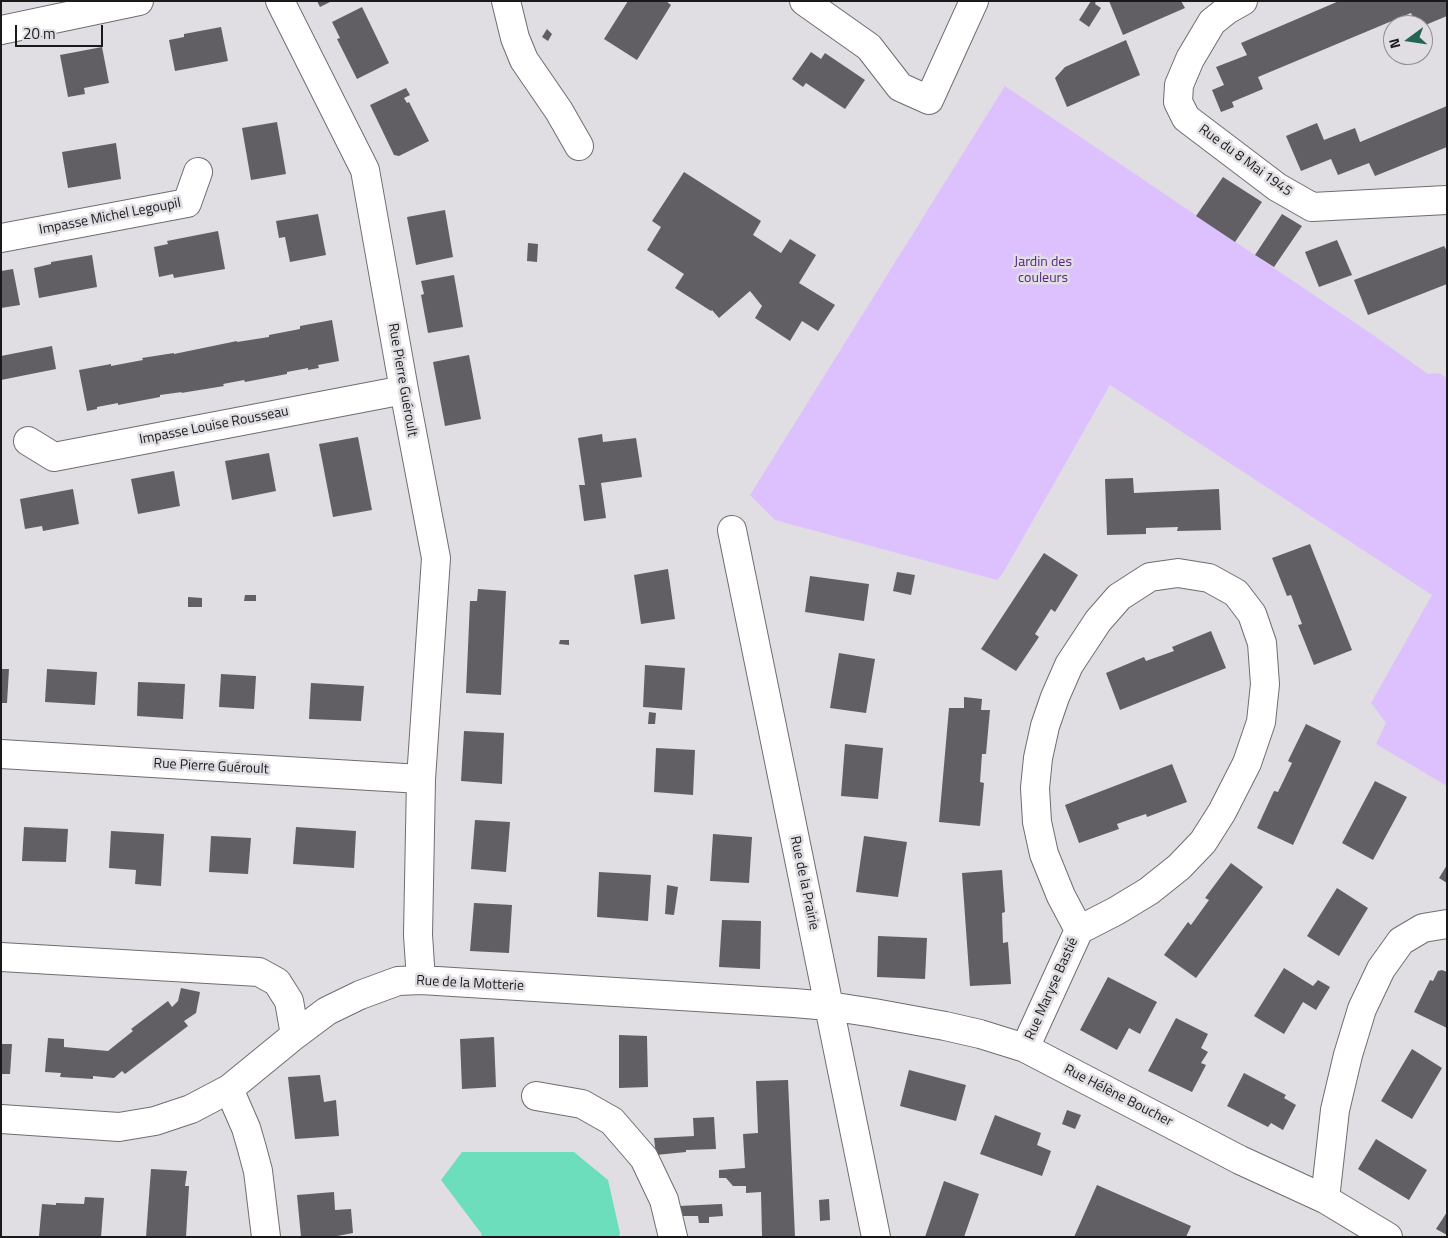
<!DOCTYPE html>
<html>
<head>
<meta charset="utf-8">
<style>
  body { margin:0 }
  #map { position:relative; width:1448px; height:1238px; overflow:hidden; background:#e0dde3; font-family:"Titillium Web",sans-serif }
  canvas { display:block }
  .frame { position:absolute; inset:0; border:2px solid #1a1a1b; pointer-events:none }
  .north { position:absolute; left:1383px; top:15px; width:50px; height:50px; box-sizing:border-box; background:#e0dde3; border:1px solid #918f93; border-radius:50%; rotate:256deg; font-size:14px; font-weight:700; line-height:20px; text-align:center; color:#1a1a1b }
  .north::after { content:''; display:block; margin:auto; width:18px; height:22px; background:#246452; clip-path:polygon(50% 0,100% 100%,50% 72%,0 100%) }
  .scale { position:absolute; left:15px; top:25px; width:88px; height:22px; box-sizing:border-box; border:2px solid #1a1a1b; border-top:0; padding-left:6px; font-size:15px; line-height:18px; white-space:nowrap; color:#1a1a1b; -webkit-text-stroke:4px #e0dde3; paint-order:stroke }
</style>
</head>
<body>
<div id="map">
<canvas width="1448" height="1238"></canvas>
<div class="frame"></div>
<div class="north">N</div>
<div class="scale">20 m</div>
</div>
<script>
const ctx = document.querySelector('canvas').getContext('2d');
ctx.lineJoin = 'round';
function paint(path, color) {
  ctx.fillStyle = color;
  ctx.fill(path, 'evenodd');
}
function poly(rows) {
  const path = new Path2D();
  for (const r of rows) {
    path.moveTo(r[0], r[1]);
    for (let i = 2; i < r.length; i += 2) path.lineTo(r[i], r[i + 1]);
  }
  return path;
}
function stroke(path, color, width, dash) {
  ctx.strokeStyle = color;
  ctx.lineWidth = width;
  ctx.lineCap = dash ? 'butt' : 'round';
  ctx.setLineDash(dash || []);
  ctx.stroke(path);
}
function drawText(font, color, halo, rows, align = 'center') {
  ctx.font = font + ' "Titillium Web",sans-serif';
  ctx.lineWidth = 5;
  ctx.setLineDash([]);
  ctx.textBaseline = 'middle';
  ctx.strokeStyle = halo;
  ctx.fillStyle = color;
  for (const [text, x, y, turn = 0] of rows) {
    ctx.save();
    ctx.translate(x, y);
    ctx.rotate((+turn || 0) * Math.PI / 180);
    ctx.textAlign = isNaN(turn) ? turn : align;
    if (halo) ctx.strokeText(text, 0, 0);
    ctx.fillText(text, 0, 0);
    ctx.restore();
  }
}
paint(poly([
  [1005,86,1373,335,1428,374,1439,373,1447,378,1447,786,1376,744,1386,723,1371,703,1432,595,1110,385,1003,573,997,580,775,520,750,495]
]), '#ddc1fe');
paint(poly([
  [462,1152,574,1152,608,1180,620,1233,619,1237,482,1237,481,1233,441,1180]
]), '#6ddebc');
paint(poly([
  [317,1,332,1,320,7],
  [628,1,666,1,671,5,637,60,604,39],
  [1091,1,1096,1,1095,4,1101,8,1089,27,1079,20],
  [1109,1,1181,1,1185,8,1123,35],
  [1339,1,1447,1,1447,16,1423,26,1416,25,1411,13,1258,77,1263,89,1232,102,1234,107,1221,112,1212,90,1224,85,1216,67,1247,55,1241,43],
  [362,7,389,63,357,79,337,39,340,38,332,22],
  [221,27,228,61,175,71,169,40,184,37,184,34],
  [547,29,552,34,548,41,542,37],
  [1126,40,1140,75,1067,107,1055,78,1065,67],
  [102,47,109,83,84,88,85,94,68,97,60,55],
  [811,52,821,59,825,53,865,80,845,109,806,83,803,87,792,79],
  [406,88,410,95,404,98,407,103,409,102,429,141,399,156,394,155,370,105],
  [1447,106,1447,147,1375,176,1369,163,1338,175,1331,159,1301,171,1286,136,1317,123,1324,140,1355,128,1360,142],
  [277,122,286,174,251,180,242,128],
  [116,143,121,179,68,188,62,152],
  [684,172,761,221,753,235,781,253,790,239,816,255,799,283,835,305,818,331,802,321,790,341,755,318,762,306,750,291,719,318,712,310,711,311,675,288,684,274,647,250,661,227,652,221],
  [1223,177,1262,202,1235,242,1196,216],
  [445,210,453,257,416,265,407,217],
  [318,214,326,255,290,262,285,237,279,238,276,221],
  [1282,214,1302,226,1274,267,1255,255],
  [218,231,225,269,174,278,173,274,159,277,154,247,168,244,167,241],
  [1337,240,1352,275,1319,287,1305,252],
  [528,243,538,244,537,262,527,261],
  [1444,246,1447,251,1447,284,1368,315,1354,280],
  [92,255,97,287,39,298,34,268,51,264,51,262],
  [13,269,20,305,1,308,1,271],
  [454,275,463,327,428,333,421,295,424,294,421,281],
  [332,320,339,361,318,365,319,368,308,370,308,368,287,372,287,374,245,382,244,380,223,384,224,386,181,393,182,392,160,395,160,397,118,405,118,403,97,407,97,409,87,411,79,370,111,364,111,366,143,360,142,358,174,353,174,354,237,341,237,342,269,337,269,335,300,329,300,326],
  [52,346,56,369,1,380,1,356],
  [469,355,481,419,445,426,433,362],
  [602,434,603,442,636,438,642,477,601,483,606,518,584,521,579,485,585,485,578,438],
  [358,437,372,510,333,517,319,444],
  [269,453,276,491,232,500,225,461],
  [174,471,180,506,138,514,131,479],
  [1133,478,1134,493,1219,489,1221,530,1177,531,1178,527,1146,528,1146,534,1107,535,1105,479],
  [73,489,79,524,43,531,42,526,25,529,20,499],
  [1310,544,1352,650,1314,665,1298,625,1302,624,1291,595,1287,596,1272,558],
  [1044,553,1078,575,1055,612,1051,609,1035,634,1039,637,1016,671,981,649],
  [668,569,675,619,641,624,634,575],
  [897,572,915,575,911,595,893,591],
  [810,576,869,584,864,621,805,612],
  [478,589,506,591,501,695,466,693,470,601,477,601],
  [245,595,256,595,256,601,244,601],
  [188,597,202,598,202,607,188,607],
  [1211,631,1226,668,1120,710,1106,673,1144,657,1146,661,1174,651,1172,647],
  [560,640,569,640,569,645,559,644],
  [839,653,875,659,866,713,830,708],
  [645,665,685,668,682,710,643,707],
  [1,669,9,669,7,703,1,703],
  [47,669,97,672,95,705,45,702],
  [221,674,256,676,254,709,219,707],
  [138,682,185,684,183,719,137,716],
  [311,683,364,686,361,721,309,719],
  [964,697,982,699,981,710,990,710,986,754,982,754,980,782,984,783,980,826,939,822,949,708,964,708],
  [649,712,656,713,655,724,648,724],
  [1306,724,1341,741,1293,845,1257,828,1274,791,1278,792,1292,763,1288,761],
  [464,731,504,733,502,784,461,781],
  [845,744,883,748,878,799,841,796],
  [656,748,695,750,693,795,654,792],
  [1172,764,1187,802,1147,817,1146,814,1131,819,1117,824,1119,829,1079,843,1065,805],
  [1375,781,1407,797,1373,860,1342,843],
  [475,820,510,822,506,872,471,869],
  [24,827,68,829,66,862,22,861],
  [296,827,356,831,354,868,293,864],
  [111,831,164,834,161,886,135,884,136,870,109,868],
  [713,834,752,837,749,883,710,881],
  [211,836,251,838,248,874,209,872],
  [864,836,907,842,898,897,856,892],
  [1231,863,1263,887,1196,978,1164,955,1188,922,1191,925,1209,900,1205,898],
  [1447,865,1447,883,1439,878],
  [1002,870,1005,912,1002,913,1003,943,1008,942,1011,984,970,986,962,873],
  [599,872,651,875,648,921,597,917],
  [667,885,678,887,674,915,665,914],
  [1337,888,1368,908,1339,956,1307,936],
  [474,903,512,905,509,953,470,951],
  [722,920,761,921,760,969,719,967],
  [878,936,927,938,925,979,877,977],
  [1284,968,1313,986,1318,980,1330,987,1316,1010,1303,1002,1284,1034,1254,1016],
  [1442,970,1447,972,1447,1028,1414,1012,1430,980,1433,981,1438,971],
  [1108,977,1157,1002,1140,1034,1129,1028,1117,1050,1080,1030],
  [181,988,200,992,196,1013,184,1021,188,1026,125,1074,122,1071,114,1078,93,1076,93,1079,60,1077,61,1073,45,1072,48,1038,64,1039,64,1047,108,1051,133,1031,131,1029,168,1001,172,1007,178,1001],
  [1176,1018,1208,1034,1201,1048,1208,1052,1201,1063,1206,1065,1192,1092,1148,1071],
  [619,1035,647,1036,648,1087,619,1088],
  [494,1037,496,1087,462,1089,460,1039],
  [1,1044,12,1044,10,1074,1,1074],
  [1412,1049,1442,1068,1412,1119,1381,1101],
  [909,1070,966,1085,956,1121,900,1106],
  [1244,1073,1286,1095,1284,1098,1296,1105,1283,1130,1271,1123,1268,1127,1227,1106],
  [320,1075,324,1102,336,1100,339,1136,295,1139,288,1077],
  [788,1080,795,1237,762,1237,761,1192,746,1193,746,1186,733,1186,726,1178,719,1178,719,1170,745,1168,743,1134,758,1133,756,1081],
  [1067,1110,1081,1115,1075,1129,1062,1124],
  [995,1115,1041,1133,1037,1145,1051,1151,1042,1176,980,1154],
  [714,1117,716,1149,686,1150,686,1152,656,1155,654,1138,694,1136,693,1118],
  [1376,1139,1427,1170,1409,1200,1358,1169],
  [151,1169,187,1171,185,1186,189,1186,186,1237,146,1237],
  [944,1181,979,1194,964,1237,925,1237],
  [1097,1185,1191,1226,1186,1237,1074,1237],
  [334,1192,335,1210,351,1209,353,1233,332,1237,301,1237,297,1195],
  [85,1197,104,1198,101,1237,39,1236,42,1204,56,1205,56,1203,84,1204],
  [829,1199,830,1220,820,1221,819,1200],
  [721,1204,722,1204,723,1216,709,1217,709,1223,699,1223,698,1216,680,1216,679,1206],
  [1447,1212,1447,1235,1436,1229]
]), '#615f64');
const minor = poly([
  [280,1,365,170,404,390,436,558,421,779,418,935,421,980],
  [506,1,515,38,524,60,559,111,579,146],
  [804,1,869,47,900,87,929,100,974,1],
  [1243,1,1227,10,1212,22,1190,59,1179,85,1178,102,1186,118,1277,187,1312,207,1447,200],
  [1,30,139,1],
  [1,238,187,203,198,172],
  [28,441,54,457,404,390],
  [732,530,876,1237],
  [1,754,421,779],
  [1,957,259,972,277,982,289,1001,295,1035],
  [1025,1048,1079,930,1116,911,1149,891,1179,867,1203,842,1222,812,1247,763,1261,722,1265,684,1262,643,1252,614,1236,593,1209,578,1178,573,1150,577,1119,597,1098,621,1069,665,1055,697,1045,726,1038,758,1035,788,1037,822,1044,854,1061,896,1079,930],
  [229,1089,246,1128,251,1145,258,1171,266,1237],
  [536,1096,582,1104,612,1121,644,1158,664,1200,673,1237],
  [1,1119,119,1127,155,1121,191,1109,229,1089,295,1035,327,1011,360,995,398,981,421,980,794,1003,829,1006,874,1013,945,1026,980,1034,1025,1048,1240,1160,1325,1199,1388,1237],
  [1325,1199,1335,1110,1348,1055,1362,1009,1381,969,1401,941,1423,928,1447,924]
]);
stroke(minor, '#6f6d72', 30);
stroke(minor, '#fff', 28);
drawText('14px', '#1a1a1b', '#e0dde3', [
  ["Rue du 8 Mai 1945",1245,161,36],
  ["Impasse Michel Legoupil",110,217,-11],
  ["Rue Pierre Guéroult",402,380,80],
  ["Impasse Louise Rousseau",214,426,-11],
  ["Rue Pierre Guéroult",211,767,3],
  ["Rue de la Prairie",804,883,78],
  ["Rue de la Motterie",470,984,3],
  ["Rue Maryse Bastié",1052,989,-66],
  ["Rue Hélène Boucher",1118,1096,27]
]);
drawText('14px', '#572680', '#e0dde3', [
  ["Jardin des",1043,263],
  ["couleurs",1043,279]
]);
</script>
</body>
</html>
